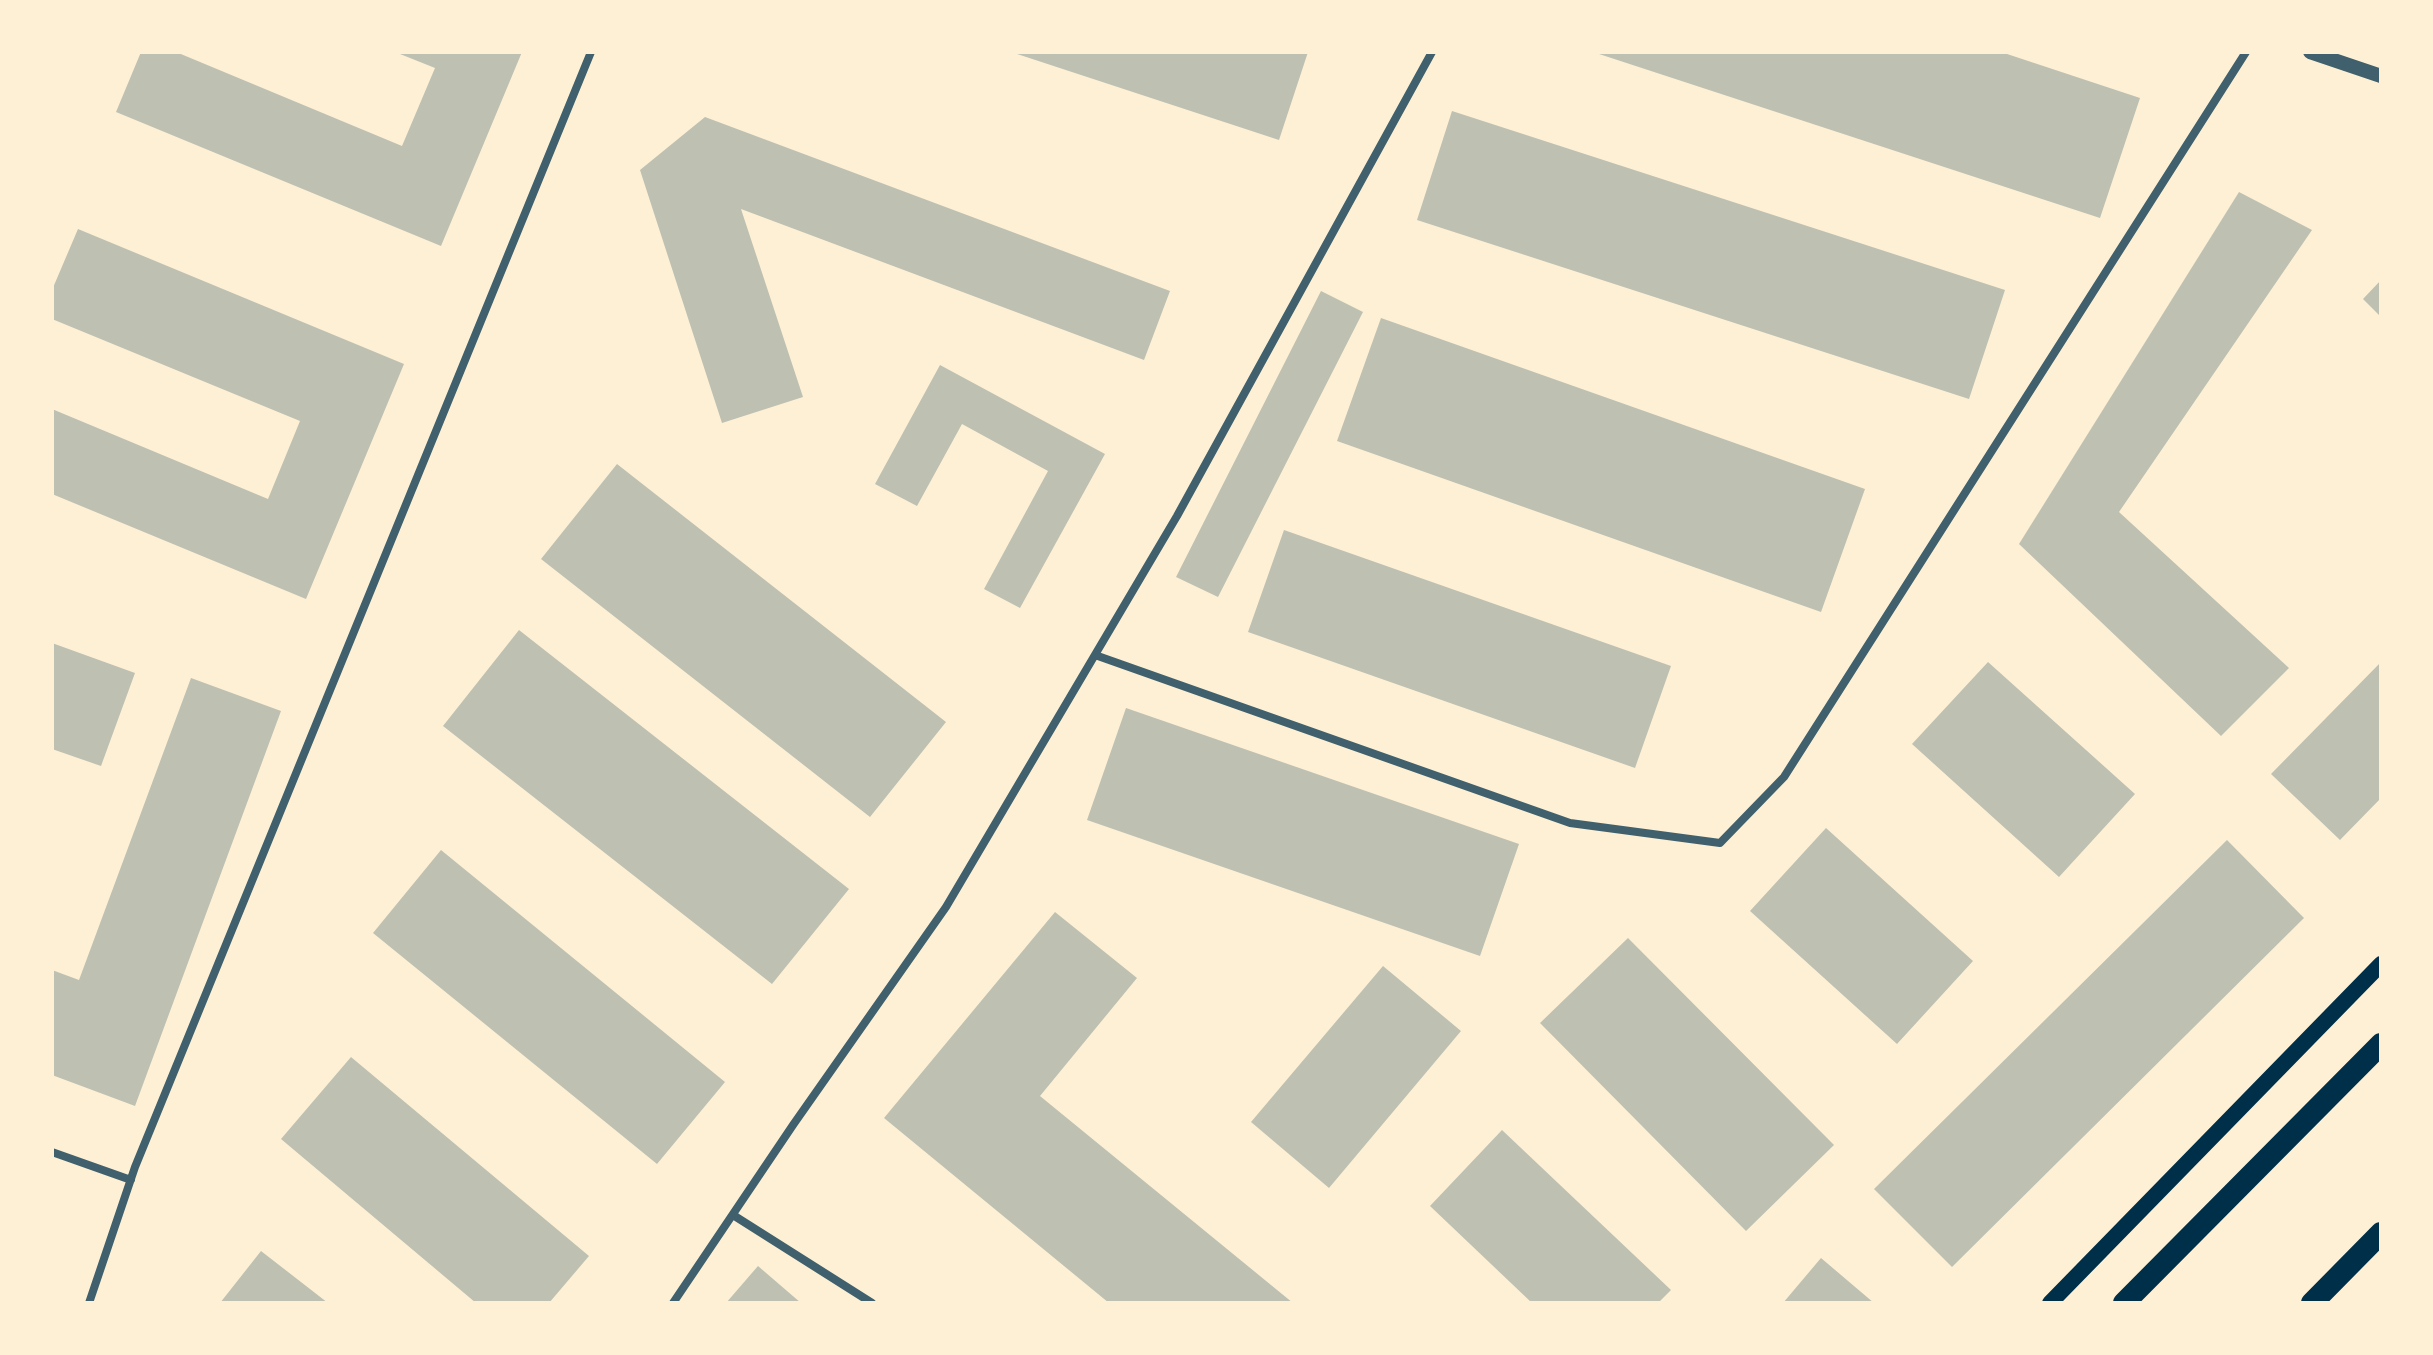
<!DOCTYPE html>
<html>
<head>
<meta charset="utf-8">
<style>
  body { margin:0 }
  #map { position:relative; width:2433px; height:1355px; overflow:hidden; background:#fdf0d5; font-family:"Exo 2",sans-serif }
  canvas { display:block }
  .frame { position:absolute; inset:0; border:54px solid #fdf0d5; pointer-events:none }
</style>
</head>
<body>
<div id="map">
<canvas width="2433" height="1355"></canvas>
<div class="frame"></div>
</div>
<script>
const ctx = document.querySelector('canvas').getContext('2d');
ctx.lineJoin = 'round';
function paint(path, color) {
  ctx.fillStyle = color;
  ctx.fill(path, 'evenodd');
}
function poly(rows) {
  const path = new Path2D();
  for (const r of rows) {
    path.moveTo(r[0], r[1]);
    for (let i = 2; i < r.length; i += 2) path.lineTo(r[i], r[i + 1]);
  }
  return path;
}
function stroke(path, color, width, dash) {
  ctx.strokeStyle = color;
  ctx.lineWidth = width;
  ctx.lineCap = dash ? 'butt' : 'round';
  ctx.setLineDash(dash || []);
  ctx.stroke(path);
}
paint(poly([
  [141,52,176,52,402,146,435,68,395,52,522,52,441,246,116,112],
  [1011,52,1308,52,1279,140],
  [2001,52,2140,98,2100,218,1596,53],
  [1452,111,2005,290,1969,399,1417,220],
  [705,117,1170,291,1144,360,741,209,803,397,722,423,640,170],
  [2239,192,2312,230,2119,512,2289,668,2221,736,2019,544],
  [78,229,404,364,306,599,52,494,52,409,268,499,300,421,52,319,52,290],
  [2381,280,2381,317,2363,299],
  [1321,291,1363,312,1218,597,1176,577],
  [1381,318,1865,489,1821,612,1337,441],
  [940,365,1105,454,1020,608,984,589,1048,471,962,424,917,506,875,484],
  [617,464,946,722,870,817,541,559],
  [1284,530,1671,666,1635,768,1248,632],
  [519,630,849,889,772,984,443,726],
  [52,643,135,673,101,766,52,749],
  [1988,662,2135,794,2059,877,1912,744],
  [2381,662,2381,798,2340,840,2271,774],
  [191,678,281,711,135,1106,52,1075,52,970,79,980],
  [1126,708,1519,844,1480,956,1087,820],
  [1826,828,1973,961,1897,1044,1750,911],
  [2227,840,2304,918,1952,1267,1874,1189],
  [441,850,725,1082,657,1164,373,933],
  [1055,912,1137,978,1040,1096,1293,1303,1109,1303,884,1118],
  [1628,938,1834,1145,1746,1231,1540,1023],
  [1383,966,1461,1031,1329,1188,1251,1122],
  [351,1057,589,1256,549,1303,476,1303,281,1139],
  [1502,1130,1671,1290,1658,1303,1532,1303,1430,1206],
  [261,1251,328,1303,220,1303],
  [1821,1258,1874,1303,1783,1303],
  [758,1266,801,1303,726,1303]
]), '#bec0b2');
stroke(poly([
  [1095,655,1570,823,1720,843,1784,777,2246,52],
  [52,1152,131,1180],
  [733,1215,872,1303],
  [89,1303,135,1167,591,52],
  [673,1303,793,1125,946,907,1177,516,1432,52]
]), '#3f606c', 8);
stroke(poly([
  [2310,52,2381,76]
]), '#3f606c', 14);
stroke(poly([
  [2050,1303,2381,964]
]), '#003049', 16);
stroke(poly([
  [2124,1303,2381,1044],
  [2312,1303,2381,1233]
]), '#003049', 22);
</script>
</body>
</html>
